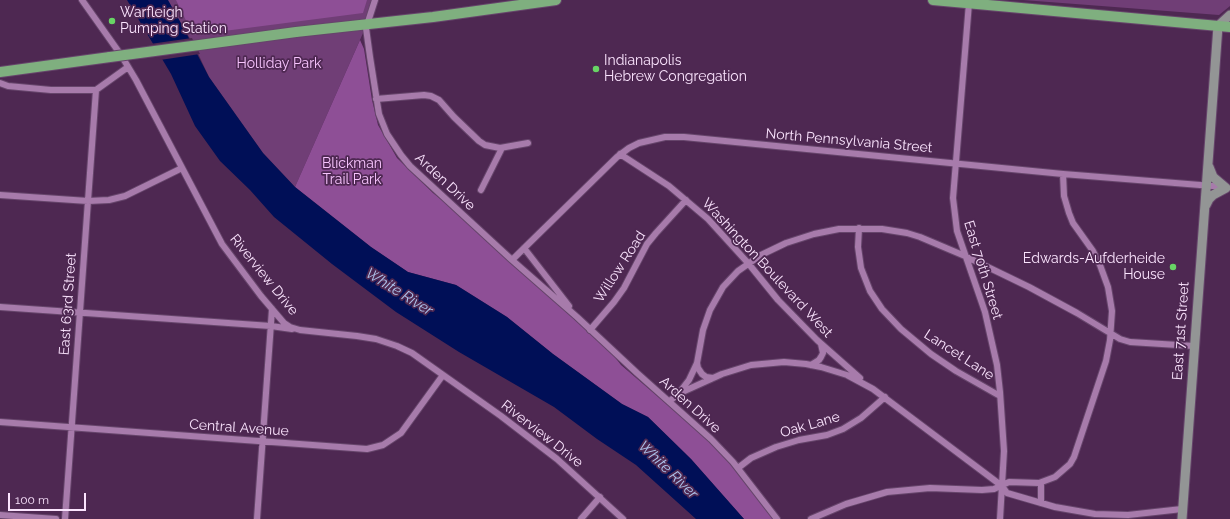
<!DOCTYPE html>
<html>
<head>
<meta charset="utf-8">
<style>
  body { margin:0 }
  #map { position:relative; width:1230px; height:519px; overflow:hidden; background:#4e2852; font-family:Raleway,sans-serif }
  canvas { display:block }
  .scale { position:absolute; left:8px; top:493px; width:78px; height:18px; box-sizing:border-box; border:2px solid #fbe4fe; border-top:0; padding-left:5px; font-size:12px; line-height:14px; white-space:nowrap; color:#fbe4fe; -webkit-text-stroke:3px #4e2852; paint-order:stroke }
</style>
</head>
<body>
<div id="map">
<canvas width="1230" height="519"></canvas>
<div class="scale">100 m</div>
</div>
<script>
const ctx = document.querySelector('canvas').getContext('2d');
ctx.lineJoin = 'round';
function paint(path, color) {
  ctx.fillStyle = color;
  ctx.fill(path, 'evenodd');
}
function poly(rows) {
  const path = new Path2D();
  for (const r of rows) {
    path.moveTo(r[0], r[1]);
    for (let i = 2; i < r.length; i += 2) path.lineTo(r[i], r[i + 1]);
  }
  return path;
}
function stroke(path, color, width, dash) {
  ctx.strokeStyle = color;
  ctx.lineWidth = width;
  ctx.lineCap = dash ? 'butt' : 'round';
  ctx.setLineDash(dash || []);
  ctx.stroke(path);
}
function drawText(font, color, halo, rows, align = 'center') {
  ctx.font = font + ' Raleway,sans-serif';
  ctx.lineWidth = 3.5;
  ctx.setLineDash([]);
  ctx.textBaseline = 'middle';
  ctx.strokeStyle = halo;
  ctx.fillStyle = color;
  for (const [text, x, y, turn = 0] of rows) {
    ctx.save();
    ctx.translate(x, y);
    ctx.rotate((+turn || 0) * Math.PI / 180);
    ctx.textAlign = isNaN(turn) ? turn : align;
    if (halo) ctx.strokeText(text, 0, 0);
    ctx.fillText(text, 0, 0);
    ctx.restore();
  }
}
paint(poly([
  [167,0,374,0,367,24,295,187,263,153,209,77,195,47],
  [1023,0,1230,0,1230,6,1219,15]
]), '#703e76');
paint(poly([
  [176,0,367,0,363,13,193,35],
  [360,40,364,49,372,100,378,125,397,158,433,193,458,213,503,256,591,334,614,356,621,365,704,436,730,462,774,519,744,519,691,459,648,417,622,404,553,354,507,317,456,285,408,272,371,247,295,187]
]), '#8e4f96');
paint(poly([
  [127,0,168,0,182,25,209,77,263,153,295,187,371,247,408,272,456,285,507,317,553,354,622,404,648,417,691,459,744,519,696,519,636,465,597,439,554,407,459,352,396,312,332,264,274,217,250,190,220,161,195,126,171,74]
]), '#000f57');
paint(poly([
  [192,38,200,54,160,60,150,44]
]), '#4e2852');
const street = poly([
  [82,0,121,55,136,80,222,244,261,296,284,323,290,327,300,330,357,336,376,339,397,346,412,353,501,416,557,459,623,519],
  [375,0,366,28,370,57,379,114,387,134,401,155,410,166,512,260,577,317,637,373,711,439,733,462,777,519],
  [969,3,953,198,957,231,985,312,997,365,1000,392,1004,451,1000,519],
  [0,83,8,86,51,90,96,90,128,67],
  [376,99,424,95,431,96,439,100,454,117,479,141,485,145,500,148,528,143],
  [620,154,669,186,708,219,748,263,778,300,817,340,860,378],
  [481,190,502,148],
  [0,195,88,201,109,200,125,196,182,168],
  [859,228,858,247,861,268,870,291,882,309,901,329,931,354,956,371,1000,396],
  [524,248,569,306],
  [512,260,617,157,629,148,639,143,665,137,684,137,1063,174,1225,187],
  [0,307,271,326,292,329],
  [590,330,614,302,624,288,647,244,656,233,686,200],
  [697,363,698,368,702,374,706,377,713,378],
  [811,365,819,360,821,357,823,353,821,344],
  [680,393,722,374,751,365,784,362,806,364,821,367,847,375,873,389,1002,486,1007,493,1055,507,1095,514,1128,515,1182,509],
  [670,401,679,393,689,380,697,363,703,330,710,310,723,287,738,271,761,255,786,243,814,234,839,229,882,229,907,233,920,237,965,256,1029,287,1077,313,1120,339,1130,342,1194,346],
  [0,422,367,449,383,445,401,433,443,375],
  [738,468,751,458,776,447,799,440,827,435,843,429,861,418,885,397],
  [1041,503,1041,483],
  [0,515,56,519],
  [65,519,96,90],
  [257,519,272,309],
  [581,519,600,497],
  [811,519,846,504,887,492,930,488,982,490,994,489,1009,482,1039,483,1055,477,1070,464,1074,457,1106,361,1110,340,1112,311,1108,287,1100,265,1093,251,1073,223,1069,213,1064,196,1063,174]
]);
const secondary = poly([
  [1206,205,1209,199,1213,195,1226,188,1213,177,1209,167],
  [1182,519,1218,26,1230,15]
]);
const primary = poly([
  [933,0,1230,27],
  [296,32,433,17,556,0],
  [0,72,110,57]
]);
stroke(street, '#66456b', 8);
stroke(secondary, '#66456b', 11);
stroke(primary, '#66456b', 12);
stroke(street, '#a77bab', 6);
stroke(secondary, '#939595', 9);
stroke(primary, '#7faf7f', 10);
const primaryBridge = poly([
  [110,57,296,32]
]);
stroke(primaryBridge, '#66456b', 12, []);
stroke(primaryBridge, '#7faf7f', 10);
for (const [x, y, r, color] of [
  [112,21,4,"#68d465"],
  [596,69,4,"#68d465"],
  [1173,267,4,"#68d465"]
]) {
  const dot = new Path2D();
  dot.arc(x, y, r, 0, 2 * Math.PI);
  ctx.fillStyle = color;
  ctx.fill(dot);
  stroke(dot, '#4e2852', 1.5);
}
drawText('14px', '#fbe4fe', '#4e2852', [
  ["Warfleigh",120,13],
  ["Pumping Station",120,29],
  ["Indianapolis",604,61],
  ["Hebrew Congregation",604,77],
  ["Edwards-Aufderheide",1165,259,"right"],
  ["House",1165,275,"right"]
], 'left');
drawText('14px', '#f8c4fe', '#4e2852', [
  ["Holliday Park",279,64],
  ["Blickman",352,164],
  ["Trail Park",352,180]
]);
drawText('14px', '#fbe4fe', '#4e2852', [
  ["North Pennsylvania Street",849,141,5],
  ["Arden Drive",445,182,43],
  ["Willow Road",620,267,-57],
  ["Washington Boulevard West",767,268,47],
  ["East 70th Street",983,270,73],
  ["Riverview Drive",264,275,51],
  ["East 63rd Street",68,304,-86],
  ["East 71st Street",1181,331,-86],
  ["Lancet Lane",959,355,33],
  ["Arden Drive",690,405,42],
  ["Oak Lane",810,425,-16],
  ["Central Avenue",239,428,4],
  ["Riverview Drive",542,434,38]
]);
drawText('italic 15px', '#adc3ec', '#4e2852', [
  ["White River",399,292,32],
  ["White River",668,470,44]
]);
</script>
</body>
</html>
